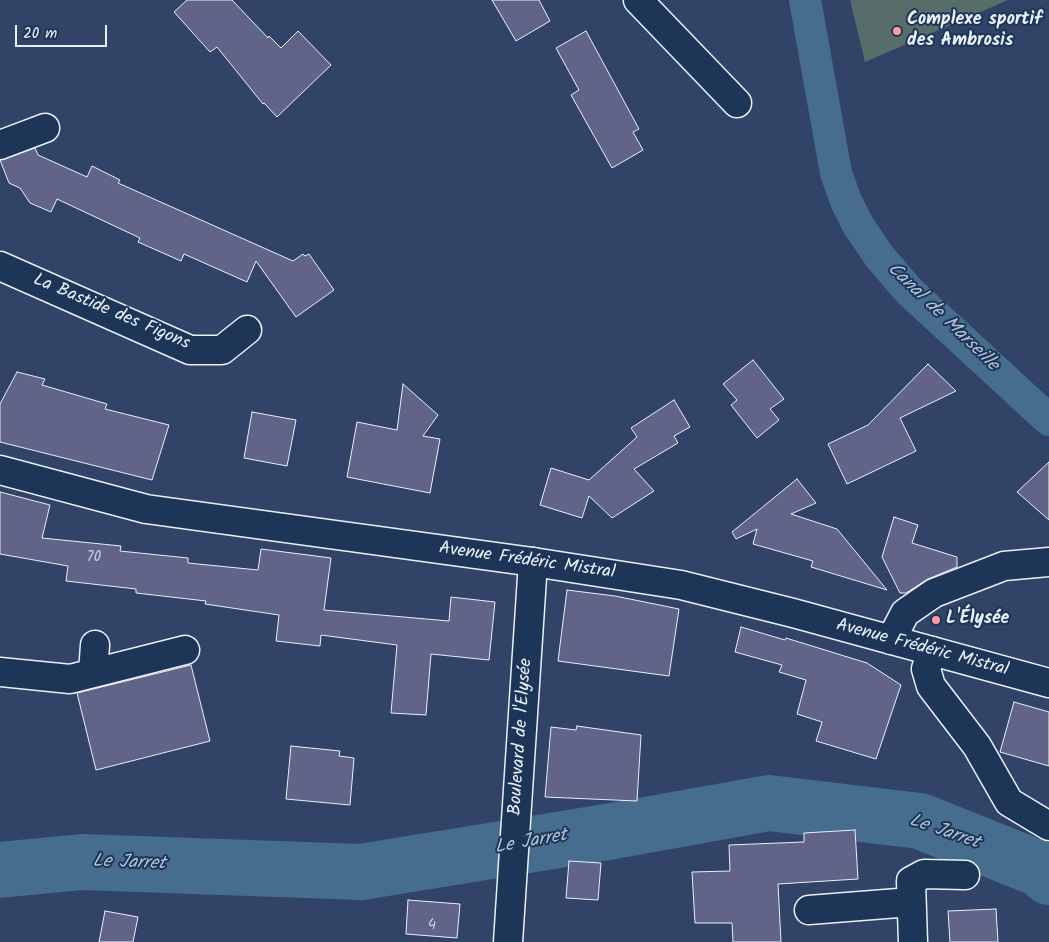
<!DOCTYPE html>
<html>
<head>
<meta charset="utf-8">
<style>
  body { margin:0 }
  #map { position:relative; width:1049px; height:942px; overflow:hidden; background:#314366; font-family:Kalam,sans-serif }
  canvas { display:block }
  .scale { position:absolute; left:15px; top:25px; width:92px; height:22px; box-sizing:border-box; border:2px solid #e8f1f8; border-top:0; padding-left:6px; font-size:15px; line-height:18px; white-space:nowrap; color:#e8f1f8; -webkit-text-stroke:4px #1d3557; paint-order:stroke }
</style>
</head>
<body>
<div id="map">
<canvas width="1049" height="942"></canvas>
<div class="scale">20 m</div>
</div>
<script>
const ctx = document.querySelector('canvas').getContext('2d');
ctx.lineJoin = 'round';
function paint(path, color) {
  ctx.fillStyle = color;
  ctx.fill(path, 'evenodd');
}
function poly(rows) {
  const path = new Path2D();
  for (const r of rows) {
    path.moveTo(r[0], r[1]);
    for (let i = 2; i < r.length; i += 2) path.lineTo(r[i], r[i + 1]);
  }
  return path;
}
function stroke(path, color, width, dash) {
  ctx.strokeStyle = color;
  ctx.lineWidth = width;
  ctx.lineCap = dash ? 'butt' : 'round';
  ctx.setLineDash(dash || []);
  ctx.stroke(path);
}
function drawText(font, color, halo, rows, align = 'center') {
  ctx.font = font + ' Kalam,sans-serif';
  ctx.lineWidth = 4;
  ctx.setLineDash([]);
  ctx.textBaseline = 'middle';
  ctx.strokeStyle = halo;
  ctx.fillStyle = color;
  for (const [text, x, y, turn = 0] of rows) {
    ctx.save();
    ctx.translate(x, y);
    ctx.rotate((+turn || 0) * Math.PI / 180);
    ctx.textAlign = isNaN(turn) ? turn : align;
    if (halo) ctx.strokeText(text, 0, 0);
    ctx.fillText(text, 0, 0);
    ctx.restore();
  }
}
paint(poly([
  [850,0,1008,0,865,62]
]), '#576d69');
stroke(poly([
  [805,0,836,173,846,201,858,225,879,256,909,291,1049,420]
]), '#466d8e', 32);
stroke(poly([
  [0,870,83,862,361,872,613,831,769,803,920,821,1040,869,1049,877]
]), '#466d8e', 56);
const building = poly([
  [187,0,232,0,268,38,269,36,281,48,298,31,331,65,277,117,264,103,263,104,217,47,210,52,174,12,187,0],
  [492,0,539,0,550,21,516,41,492,0],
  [586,31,639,129,633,132,643,150,612,168,571,95,579,90,556,48,586,31],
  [35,148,38,155,87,177,92,166,120,180,118,183,293,261,303,254,305,256,309,254,334,290,296,317,256,261,247,282,184,254,181,261,138,242,140,238,57,199,51,212,30,203,20,188,9,183,0,160,35,148],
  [753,360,784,399,770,409,779,420,757,438,731,405,737,400,723,384,753,360],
  [928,364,956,391,900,418,916,451,847,484,828,444,868,425,928,364],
  [17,372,45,379,42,385,107,404,105,409,169,425,152,480,0,442,0,404,17,372],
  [403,384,438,415,423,436,440,439,430,493,347,477,357,422,397,430,403,384],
  [674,400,690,427,674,436,678,443,634,469,654,491,612,518,589,496,582,518,540,505,551,468,589,480,637,437,631,428,674,400],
  [252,412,296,420,287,466,244,458,252,412],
  [1049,462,1049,520,1017,492,1049,462],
  [797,479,816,503,791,514,837,529,887,590,811,567,813,561,753,544,757,529,736,539,732,532,797,479],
  [0,492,50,505,42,538,121,546,120,551,188,558,188,563,258,570,261,549,331,558,324,610,449,621,451,597,495,602,489,660,431,654,426,715,391,713,397,645,321,635,320,646,276,641,279,615,205,604,206,601,136,593,136,589,66,581,68,566,0,554,0,492],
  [894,517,918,525,912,543,957,557,957,567,928,579,906,593,900,593,882,557,894,517],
  [567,590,615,596,679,609,669,676,558,661,567,590],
  [741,627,785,640,786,638,867,663,901,685,876,759,816,741,822,722,797,714,806,680,779,672,782,665,735,652,741,627],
  [191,665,210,741,96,770,77,693,191,665],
  [1014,702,1049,712,1049,766,1000,752,1014,702],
  [577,726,641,735,637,801,545,797,551,727,576,730,577,726],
  [291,746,340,751,339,756,354,758,350,805,286,799,291,746],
  [855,830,858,879,778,884,781,942,733,942,732,923,695,923,692,872,730,871,729,845,804,842,804,833,855,830],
  [569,861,601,863,598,900,566,898,569,861],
  [408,900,460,904,457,938,406,934,408,900],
  [996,909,998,942,950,942,948,911,996,909],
  [105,911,138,917,133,942,99,942,105,911]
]);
paint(building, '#616488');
stroke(building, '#e8f1f8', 1);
const minor = poly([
  [638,0,737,103],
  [0,145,45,128],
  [0,266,190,350,222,350,247,330],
  [891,640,905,613,934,593,1004,566,1049,562],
  [932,651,926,669,931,686,977,746,1009,802,1049,826],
  [0,672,70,679,185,650],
  [93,673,95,645],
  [809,910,911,902],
  [508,942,533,562],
  [913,942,911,881,924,874,965,875]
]);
const major = poly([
  [0,470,146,509,533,562,681,585,793,613,1049,683]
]);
stroke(minor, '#e8f1f8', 31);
stroke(major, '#e8f1f8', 31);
stroke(minor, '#1d3557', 28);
stroke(major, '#1d3557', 28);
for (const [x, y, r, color] of [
  [897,31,5,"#ff9aa2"],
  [936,620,5,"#ff9aa2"]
]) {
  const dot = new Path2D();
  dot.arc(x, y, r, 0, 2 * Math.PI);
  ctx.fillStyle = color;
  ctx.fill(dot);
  stroke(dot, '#1d3557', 2);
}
drawText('15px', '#c6cedc', null, [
  ["70",94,558],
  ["4",432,926]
]);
drawText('bold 18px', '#e8f1f8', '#1d3557', [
  ["Complexe sportif",907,21],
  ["des Ambrosis",907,42],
  ["L'Élysée",946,620]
], 'left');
drawText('18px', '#e8f1f8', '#1d3557', [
  ["La Bastide des Figons",111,313,23],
  ["Avenue Frédéric Mistral",527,562,8],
  ["Avenue Frédéric Mistral",922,649,15],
  ["Boulevard de l'Elysée",522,737,-86]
]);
drawText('italic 19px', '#afc3d3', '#1d3557', [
  ["Canal de Marseille",942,318,44],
  ["Le Jarret",944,833,19],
  ["Le Jarret",531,843,-10],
  ["Le Jarret",129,864,2]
]);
</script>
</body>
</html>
